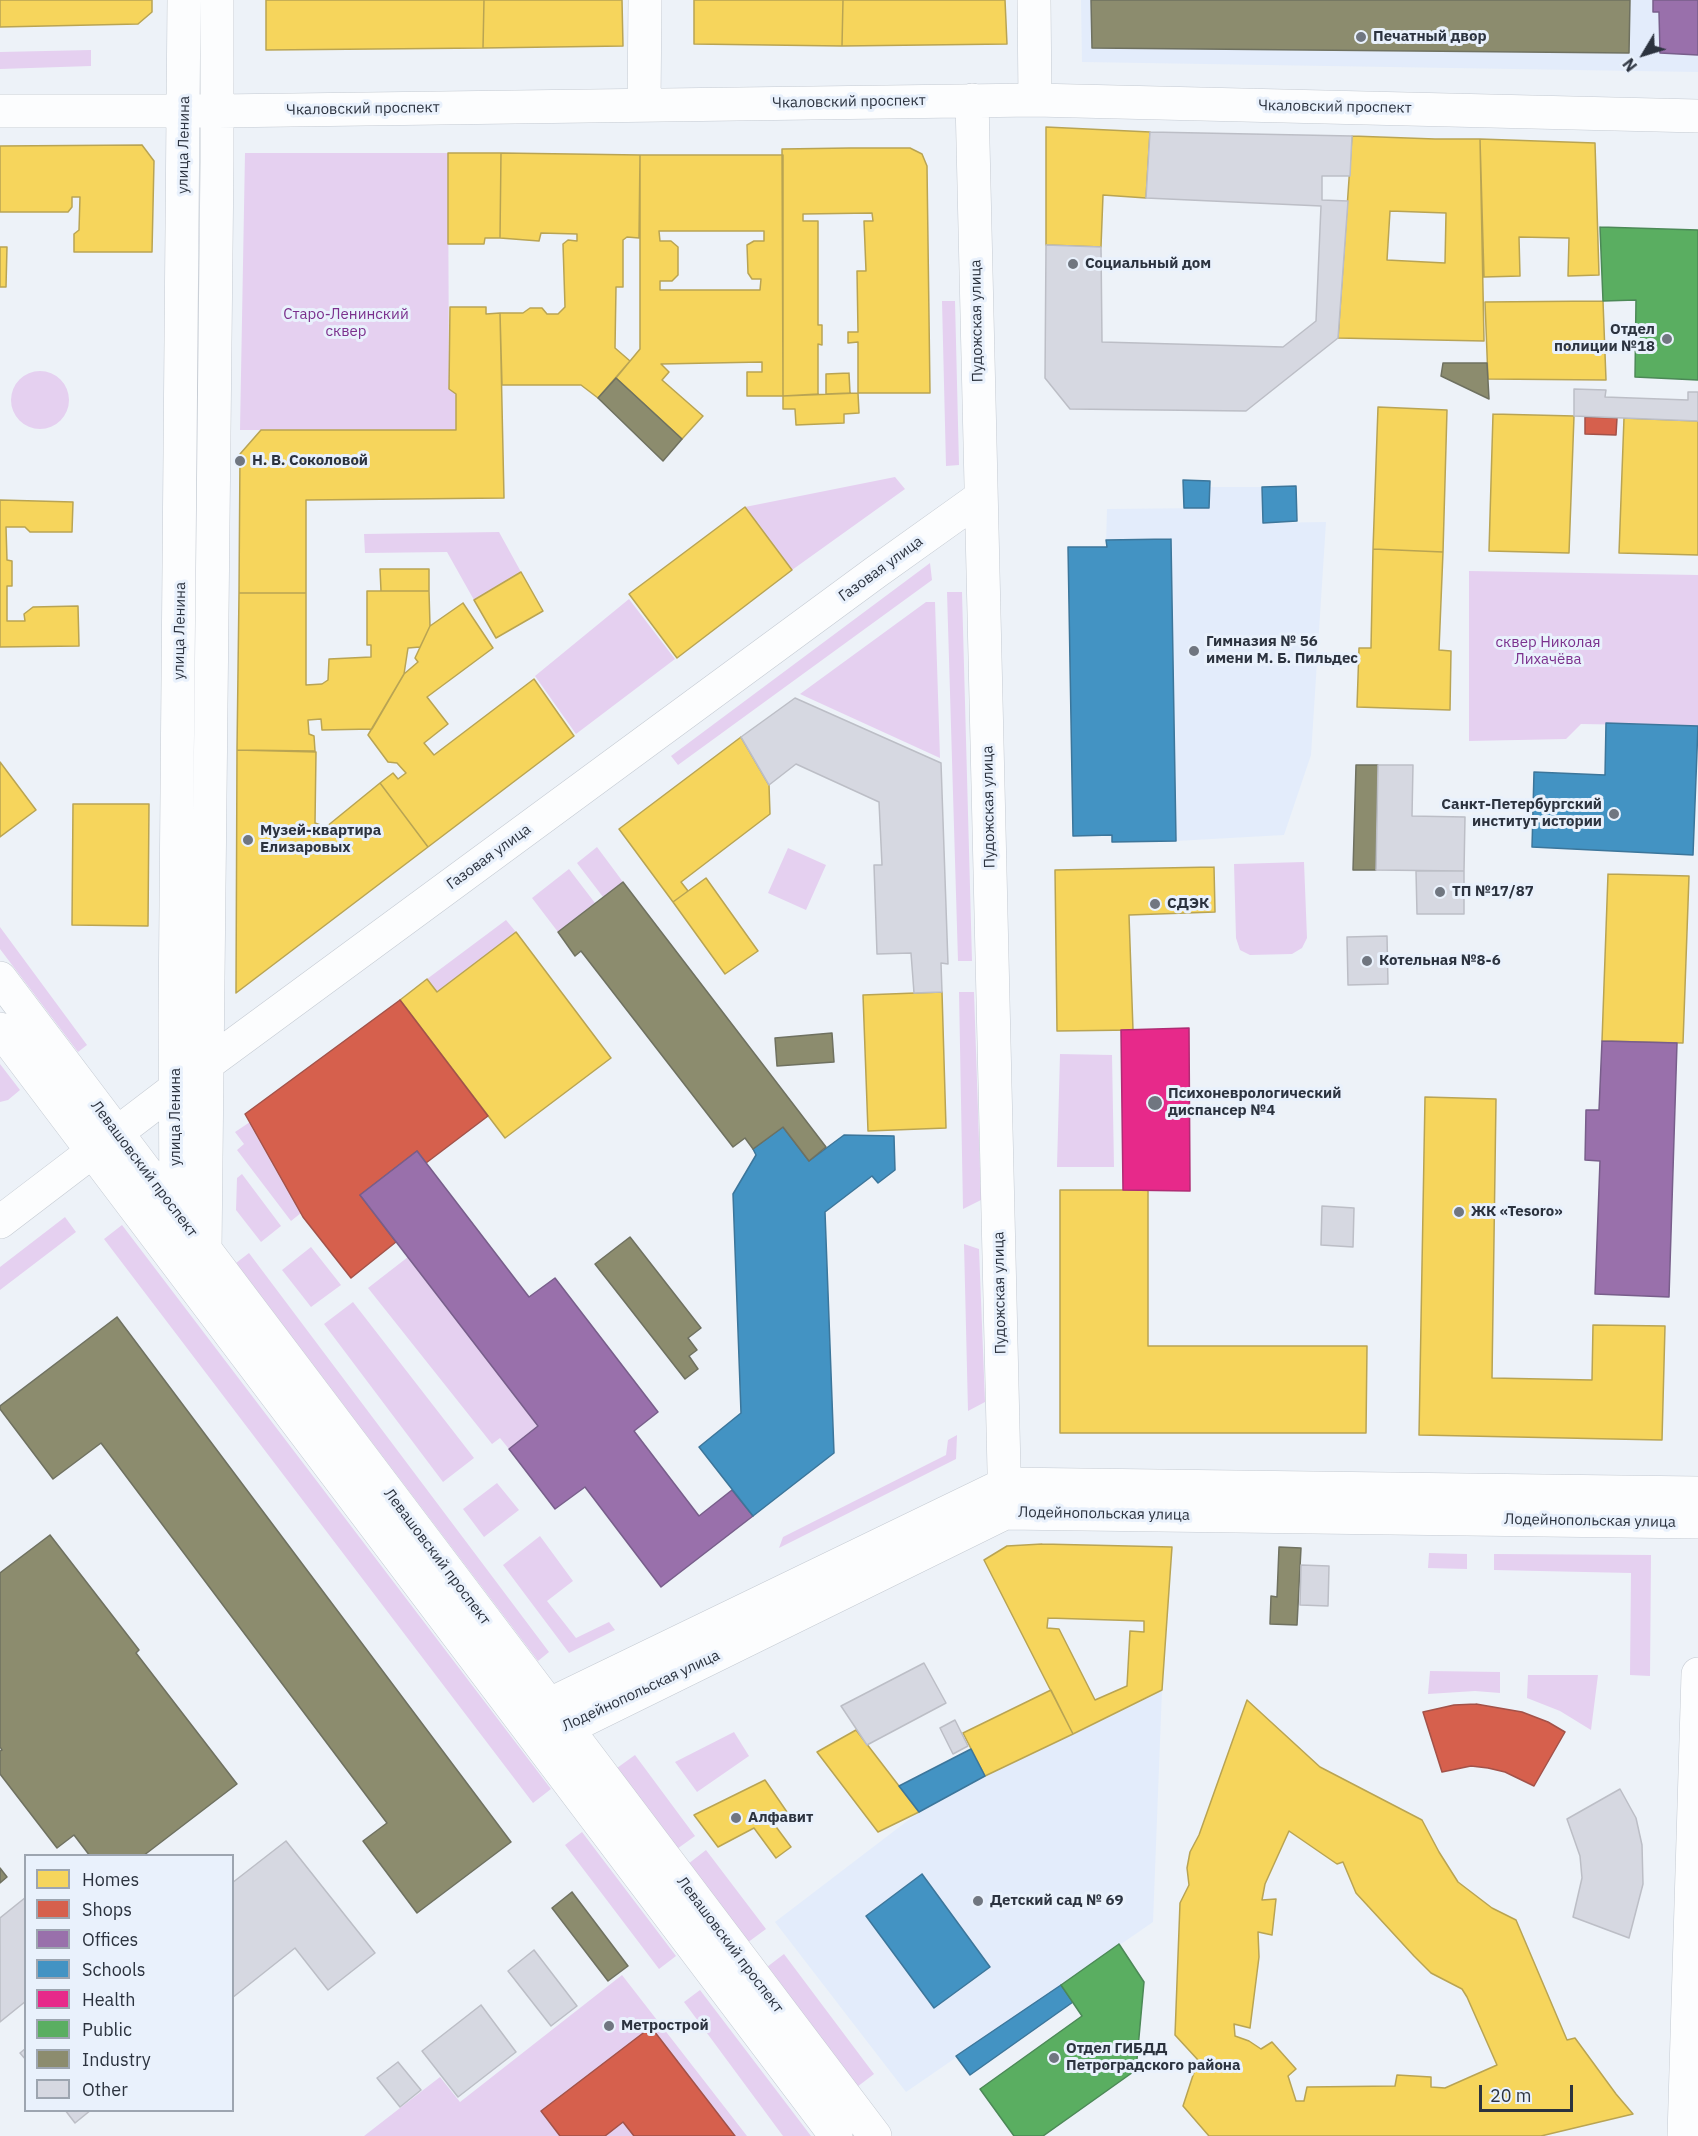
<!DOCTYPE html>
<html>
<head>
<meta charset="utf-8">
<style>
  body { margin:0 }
  #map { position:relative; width:1698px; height:2136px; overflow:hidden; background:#edf2f8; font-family:"IBM Plex Sans",sans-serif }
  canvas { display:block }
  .legend { position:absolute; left:24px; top:1854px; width:210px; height:258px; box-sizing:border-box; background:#e9f1fc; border:2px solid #9da5b0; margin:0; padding:8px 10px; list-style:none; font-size:18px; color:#2c333f }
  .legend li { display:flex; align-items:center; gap:12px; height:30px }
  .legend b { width:30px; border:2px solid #9da5b0 }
  .north { position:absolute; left:1614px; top:24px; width:60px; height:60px; -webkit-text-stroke:4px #e9f1fc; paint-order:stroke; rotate:232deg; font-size:16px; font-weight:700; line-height:24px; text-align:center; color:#2c333f }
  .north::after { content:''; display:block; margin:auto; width:21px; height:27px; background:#2c333f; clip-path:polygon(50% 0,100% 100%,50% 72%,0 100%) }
  .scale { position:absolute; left:1479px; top:2085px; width:94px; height:27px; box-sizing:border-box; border:3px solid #2c333f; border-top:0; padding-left:8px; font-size:18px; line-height:21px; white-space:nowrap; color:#2c333f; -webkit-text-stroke:4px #e9f1fc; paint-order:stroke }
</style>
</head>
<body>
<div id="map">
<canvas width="1698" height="2136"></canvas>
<ul class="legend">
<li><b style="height:16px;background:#f6d55c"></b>Homes</li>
<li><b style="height:16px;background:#d6604d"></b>Shops</li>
<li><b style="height:16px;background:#9970ab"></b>Offices</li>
<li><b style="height:16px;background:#4393c3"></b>Schools</li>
<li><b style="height:16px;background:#e7298a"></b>Health</li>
<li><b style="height:16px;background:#5aae61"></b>Public</li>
<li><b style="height:16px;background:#8c8c6e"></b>Industry</li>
<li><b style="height:16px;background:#d6d8e1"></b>Other</li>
</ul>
<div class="north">N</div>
<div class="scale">20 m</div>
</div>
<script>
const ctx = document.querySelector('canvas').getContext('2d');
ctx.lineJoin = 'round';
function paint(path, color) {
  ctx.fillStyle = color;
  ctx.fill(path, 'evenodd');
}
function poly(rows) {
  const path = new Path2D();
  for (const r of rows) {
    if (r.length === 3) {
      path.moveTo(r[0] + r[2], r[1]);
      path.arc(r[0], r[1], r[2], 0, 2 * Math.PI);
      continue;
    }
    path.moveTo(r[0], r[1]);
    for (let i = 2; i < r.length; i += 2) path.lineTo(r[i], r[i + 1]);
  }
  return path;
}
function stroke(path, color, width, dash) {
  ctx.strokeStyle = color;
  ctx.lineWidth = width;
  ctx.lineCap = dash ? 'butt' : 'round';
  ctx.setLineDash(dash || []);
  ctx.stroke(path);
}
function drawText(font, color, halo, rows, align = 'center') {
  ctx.font = font + ' "IBM Plex Sans",sans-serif';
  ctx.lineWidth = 6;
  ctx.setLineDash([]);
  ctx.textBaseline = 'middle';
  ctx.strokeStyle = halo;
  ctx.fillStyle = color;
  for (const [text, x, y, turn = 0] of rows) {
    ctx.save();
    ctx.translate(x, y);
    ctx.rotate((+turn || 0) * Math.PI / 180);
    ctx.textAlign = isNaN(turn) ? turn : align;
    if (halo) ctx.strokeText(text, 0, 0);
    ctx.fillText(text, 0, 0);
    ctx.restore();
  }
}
paint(poly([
  [1081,0,1698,0,1698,72,1082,62],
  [1209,487,1262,487,1263,523,1326,522,1311,755,1284,835,1176,841,1112,842,1112,835,1073,836,1068,547,1106,546,1107,509,1209,508],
  [1162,1690,1153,1922,906,2092,775,1922,919,1812,985,1776]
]), '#e3ecfb');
paint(poly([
  [91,50,91,66,0,69,0,52],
  [245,153,448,153,449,389,456,394,456,430,240,430],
  [942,301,955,301,959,465,946,466],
  [40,400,29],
  [895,477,905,489,792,570,745,507],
  [499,532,521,572,474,600,447,552,365,553,364,534],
  [930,563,932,580,678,765,671,756],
  [1469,571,1698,575,1698,726,1581,724,1566,739,1469,741],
  [947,592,962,592,972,961,958,961],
  [629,599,675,659,576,734,535,676],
  [926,602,935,602,940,758,800,694],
  [597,847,623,882,603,897,577,863],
  [788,848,826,865,806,910,768,893],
  [1304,862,1307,938,1302,948,1292,954,1250,955,1240,950,1236,938,1234,864],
  [569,869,595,903,558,932,532,898],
  [506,920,516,932,437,992,427,979],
  [0,927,87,1045,78,1052,0,949],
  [959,992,974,992,981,1200,963,1209],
  [1060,1054,1112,1055,1114,1167,1057,1167],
  [0,1064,20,1090,8,1100,0,1102],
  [250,1122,301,1213,291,1221,237,1150,244,1144,235,1132],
  [242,1174,281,1226,261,1242,236,1210,237,1178],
  [65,1217,76,1232,0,1290,0,1267],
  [122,1225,551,1789,533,1803,104,1239],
  [964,1244,979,1249,985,1402,968,1411],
  [311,1247,341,1285,311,1307,282,1270],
  [249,1253,549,1652,538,1661,236,1263],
  [408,1257,538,1426,509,1449,500,1438,492,1444,368,1288],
  [353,1302,474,1458,443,1482,324,1324],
  [957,1435,956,1459,779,1548,783,1537,946,1455,948,1440],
  [497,1483,519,1510,484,1537,463,1509],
  [540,1536,573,1581,547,1601,576,1638,609,1622,615,1630,569,1653,503,1565],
  [1429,1553,1467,1554,1467,1569,1428,1568],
  [1494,1554,1651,1555,1650,1676,1630,1675,1631,1573,1494,1570],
  [1430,1671,1500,1672,1500,1693,1475,1691,1428,1694],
  [1528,1675,1598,1675,1591,1730,1560,1711,1527,1698],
  [734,1732,749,1756,697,1792,675,1762],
  [635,1755,695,1836,677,1849,617,1768],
  [582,1832,676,1956,659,1969,565,1845],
  [706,1850,766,1929,747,1943,688,1864],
  [784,1954,874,2074,857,2087,767,1967],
  [622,1975,747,2136,364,2136,440,2077,460,2102],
  [700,1990,811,2136,783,2136,684,2002]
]), '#e5d0f0');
const homes = poly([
  [0,0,152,0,152,12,138,24,0,27,0,0],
  [266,0,484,0,483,48,266,50,266,0],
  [484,0,622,0,623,46,483,48,484,0],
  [694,0,843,0,842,46,694,44,694,0],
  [843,0,1005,0,1007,44,842,46,843,0],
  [1046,127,1150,132,1146,198,1103,195,1101,247,1046,245,1046,127],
  [1352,136,1435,139,1480,139,1484,341,1338,338,1352,136],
  [1390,211,1446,213,1445,263,1387,260,1390,211],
  [1480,139,1595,143,1599,275,1568,276,1569,238,1519,237,1520,276,1484,277,1480,139],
  [142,145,154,161,152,252,74,252,74,234,79,230,80,197,72,197,72,207,68,212,0,212,0,146,142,145],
  [850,148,910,148,922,154,927,166,930,393,858,393,858,342,848,343,848,332,858,332,857,271,866,271,864,221,873,221,872,213,803,214,803,221,818,221,818,325,822,325,822,345,818,344,818,394,783,396,782,149,850,148],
  [448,153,501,153,500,238,485,238,484,244,448,244,448,153],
  [501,153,640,155,639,238,627,237,623,240,623,287,616,287,615,348,630,361,598,398,581,385,502,385,500,313,523,313,530,308,542,308,547,314,558,314,565,307,563,244,568,240,577,241,577,234,541,233,539,241,500,238,501,153],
  [640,155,783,155,783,396,747,396,747,372,762,372,762,362,661,364,669,372,662,380,703,416,682,439,616,378,640,349,640,155],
  [659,231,764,231,764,241,754,241,747,245,748,273,752,279,761,279,760,290,660,290,660,281,672,281,678,275,678,247,671,241,660,241,659,231],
  [0,247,7,247,6,287,0,287,0,247],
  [1603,301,1606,380,1488,379,1485,302,1603,301],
  [450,307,486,307,486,314,500,313,504,498,306,500,306,593,239,593,240,454,261,430,456,430,456,394,449,389,450,307],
  [849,373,850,393,826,394,826,374,849,373],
  [858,393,859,413,844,414,844,423,796,425,795,409,783,409,783,396,858,393],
  [1378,407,1447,410,1443,552,1373,549,1378,407],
  [1493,414,1574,416,1569,553,1489,551,1493,414],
  [1624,418,1698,421,1698,555,1619,553,1624,418],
  [0,500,73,502,72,532,30,532,25,527,6,527,7,560,12,561,12,586,7,586,7,621,25,621,24,614,33,607,78,606,79,646,0,647,0,500],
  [745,507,792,570,677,658,629,594,745,507],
  [1373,549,1443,552,1439,650,1451,651,1450,710,1357,707,1359,648,1371,648,1373,549],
  [380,569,429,569,429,591,381,591,380,569],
  [521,572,543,611,496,638,474,600,521,572],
  [367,591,429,591,430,626,420,647,408,648,404,674,372,729,322,730,321,719,308,720,309,734,314,736,315,751,237,750,239,593,306,593,306,685,322,684,328,680,329,659,371,657,371,645,367,645,367,591],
  [463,603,493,648,427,697,448,724,424,743,434,755,534,679,574,736,428,847,380,783,393,773,398,779,406,773,397,763,388,762,368,735,404,674,418,662,415,658,430,626,463,603],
  [741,737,769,785,770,814,681,882,688,891,673,902,619,829,741,737],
  [237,750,316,752,315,823,326,827,380,783,428,847,236,993,237,750],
  [0,762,36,810,0,837,0,762],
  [73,804,149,804,148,926,72,925,73,804],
  [1214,867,1215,912,1129,915,1133,1030,1057,1031,1055,870,1214,867],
  [1608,874,1689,876,1683,1043,1602,1041,1608,874],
  [706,878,758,951,725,974,673,902,706,878],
  [516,932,611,1058,505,1138,400,1000,427,979,437,992,516,932],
  [942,992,946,1128,868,1131,863,995,942,992],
  [1425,1097,1496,1099,1492,1378,1592,1380,1593,1325,1665,1326,1662,1440,1419,1435,1425,1097],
  [1060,1190,1148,1190,1148,1346,1367,1346,1366,1433,1060,1433,1060,1190],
  [1042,1544,1172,1547,1162,1690,1073,1734,984,1560,1007,1546,1042,1544],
  [1048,1618,1144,1621,1144,1632,1130,1631,1127,1686,1095,1700,1059,1629,1047,1628,1048,1618],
  [1051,1690,1073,1734,985,1776,963,1733,1051,1690],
  [1247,1700,1320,1767,1422,1820,1439,1852,1458,1882,1492,1908,1516,1920,1567,2040,1575,2038,1616,2094,1633,2114,1541,2136,1209,2136,1183,2106,1198,2060,1175,2035,1180,1903,1189,1885,1187,1868,1190,1852,1199,1835,1247,1700],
  [1289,1831,1337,1864,1343,1862,1356,1893,1414,1956,1431,1973,1462,1989,1467,1997,1497,2065,1445,2088,1431,2087,1431,2077,1397,2075,1395,2086,1307,2087,1304,2101,1296,2101,1288,2076,1296,2069,1272,2042,1261,2049,1249,2041,1235,2036,1234,2024,1250,2028,1259,1957,1258,1932,1272,1935,1276,1899,1262,1900,1265,1884,1289,1831],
  [856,1730,919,1812,878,1832,817,1752,856,1730],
  [765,1780,787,1812,771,1820,791,1847,776,1858,754,1828,718,1847,694,1815,765,1780]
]);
paint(homes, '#f6d55c');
stroke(homes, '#b9a453', 1.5);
const shops = poly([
  [1585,417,1617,418,1616,435,1585,434,1585,417],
  [400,1000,488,1116,426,1163,417,1151,360,1195,396,1242,351,1278,303,1217,245,1114,400,1000],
  [1476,1704,1522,1712,1548,1722,1565,1732,1534,1786,1505,1772,1488,1768,1471,1766,1442,1772,1423,1712,1454,1705,1476,1704],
  [651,2027,735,2136,634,2136,623,2122,605,2136,560,2136,541,2111,651,2027]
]);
paint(shops, '#d6604d');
stroke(shops, '#a35249', 1.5);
const offices = poly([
  [1653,0,1698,0,1698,55,1660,53,1659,12,1653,12,1653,0],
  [1602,1041,1677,1043,1669,1297,1595,1294,1600,1161,1585,1160,1586,1110,1599,1110,1602,1041],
  [417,1151,529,1297,555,1278,658,1412,634,1431,699,1516,732,1490,753,1516,661,1587,585,1487,555,1509,509,1449,538,1426,360,1195,417,1151]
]);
paint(offices, '#9970ab');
stroke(offices, '#785e8b', 1.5);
const schools = poly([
  [1183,480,1210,481,1209,508,1184,508,1183,480],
  [1296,486,1297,521,1263,523,1262,487,1296,486],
  [1171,539,1176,841,1112,842,1112,835,1073,836,1068,547,1107,547,1106,540,1171,539],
  [1606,723,1698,726,1693,855,1532,847,1534,772,1605,775,1606,723],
  [783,1127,809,1161,844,1135,894,1136,895,1170,878,1183,872,1176,825,1212,834,1453,753,1516,699,1447,741,1413,733,1194,756,1155,753,1149,783,1127],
  [971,1749,985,1776,919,1812,899,1786,971,1749],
  [922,1874,990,1967,934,2008,866,1916,922,1874],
  [1061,1985,1073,2002,970,2075,956,2056,1061,1985]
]);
paint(schools, '#4393c3');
stroke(schools, '#3c769b', 1.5);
const health = poly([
  [1189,1028,1190,1191,1123,1190,1121,1030,1189,1028]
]);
paint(health, '#e7298a');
stroke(health, '#af2c74', 1.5);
const public = poly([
  [1600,227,1698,230,1698,380,1635,377,1636,300,1603,301,1600,227],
  [1119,1944,1144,1982,1136,2070,1043,2136,1014,2136,980,2089,1082,2016,1061,1985,1119,1944]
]);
paint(public, '#5aae61');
stroke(public, '#4c8957', 1.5);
const industry = poly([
  [1091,0,1630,0,1629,53,1092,48,1091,0],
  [1443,363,1487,363,1489,399,1441,376,1443,363],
  [616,378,682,439,663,461,598,398,616,378],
  [1356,765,1378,765,1376,870,1353,870,1356,765],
  [623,882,826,1147,809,1161,783,1127,753,1149,745,1138,733,1147,581,951,575,956,558,932,623,882],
  [832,1033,834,1062,777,1066,775,1038,832,1033],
  [630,1237,701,1328,688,1338,697,1350,689,1356,698,1369,685,1379,595,1264,630,1237],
  [117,1317,511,1842,417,1913,363,1841,387,1823,101,1443,53,1479,0,1409,0,1406,117,1317],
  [50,1535,139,1650,136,1653,237,1784,143,1856,90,1856,74,1835,57,1848,0,1774,0,1751,2,1750,0,1747,0,1573,50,1535],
  [1279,1547,1301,1548,1297,1625,1270,1624,1271,1596,1277,1597,1279,1547],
  [0,1868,7,1877,0,1883,0,1868],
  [572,1892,628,1966,608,1981,552,1908,572,1892]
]);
paint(industry, '#8c8c6e');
stroke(industry, '#6f7160', 1.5);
const building = poly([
  [1150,132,1352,136,1350,176,1322,176,1322,200,1348,201,1338,338,1246,411,1070,409,1045,378,1046,245,1101,247,1102,342,1283,347,1316,321,1321,206,1146,198,1150,132],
  [1574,389,1606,390,1605,397,1688,400,1688,392,1698,392,1698,421,1574,416,1574,389],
  [795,698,941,763,948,964,941,963,942,992,914,993,911,953,877,954,874,865,882,865,879,802,796,764,769,785,741,737,795,698],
  [1378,765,1413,765,1412,816,1465,817,1464,871,1376,870,1378,765],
  [1416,871,1464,871,1464,914,1417,914,1416,871],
  [1387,936,1388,984,1348,985,1347,937,1387,936],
  [1322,1206,1354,1208,1353,1247,1321,1245,1322,1206],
  [1301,1565,1329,1566,1328,1606,1300,1605,1301,1565],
  [924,1663,946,1703,867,1745,841,1706,924,1663],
  [955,1720,968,1746,953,1754,940,1728,955,1720],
  [1620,1789,1636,1818,1642,1845,1643,1884,1629,1938,1573,1917,1582,1878,1580,1856,1567,1819,1620,1789],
  [286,1841,375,1953,328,1990,295,1948,232,1998,232,1883,286,1841],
  [26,1897,26,2001,0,2022,0,1918,26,1897],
  [534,1950,577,2006,551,2026,508,1971,534,1950],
  [481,2005,516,2052,458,2097,422,2051,481,2005],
  [26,2048,26,2060,20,2053,26,2048],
  [398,2062,421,2090,400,2107,377,2078,398,2062],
  [65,2110,91,2110,75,2123,65,2110]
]);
paint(building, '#d6d8e1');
stroke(building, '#bcbec6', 1.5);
const minor = poly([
  [1034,0,1035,100],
  [972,100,1005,1513],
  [644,105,645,0],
  [0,111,218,111,1035,100,1698,116],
  [0,978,875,2136],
  [0,1029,836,2136],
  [176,1216,175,1017,184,0],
  [0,1222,206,1065,876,572,981,497],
  [205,1249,217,161,217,0],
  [538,1723,548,1705,1005,1484,1698,1493],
  [544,1731,566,1729,1005,1513,1698,1522],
  [1684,2136,1698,1674]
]);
stroke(minor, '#c4cad2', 34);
stroke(minor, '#fcfdfe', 33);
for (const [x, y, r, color] of [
  [1361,37,6,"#707680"],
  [1073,264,6,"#707680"],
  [1667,339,6,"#707680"],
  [240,461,6,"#707680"],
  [1194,651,6,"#707680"],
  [1614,814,6,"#707680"],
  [248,840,6,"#707680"],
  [1440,892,6,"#707680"],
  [1155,904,6,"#707680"],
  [1367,961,6,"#707680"],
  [1155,1103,8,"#707680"],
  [1459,1212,6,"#707680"],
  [736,1818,6,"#707680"],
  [978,1901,6,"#707680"],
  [609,2026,6,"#707680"],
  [1054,2058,6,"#707680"]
]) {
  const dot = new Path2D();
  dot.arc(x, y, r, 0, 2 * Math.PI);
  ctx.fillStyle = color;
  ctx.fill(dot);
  stroke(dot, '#e9f1fc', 2);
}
drawText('bold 15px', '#2c333f', '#e9f1fc', [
  ["Печатный двор",1373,37],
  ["Социальный дом",1085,264],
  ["Отдел",1655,330,"right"],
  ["полиции №18",1655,347,"right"],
  ["Н. В. Соколовой",252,461],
  ["Гимназия № 56",1206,642],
  ["имени М. Б. Пильдес",1206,659],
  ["Санкт-Петербургский",1602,805,"right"],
  ["институт истории",1602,822,"right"],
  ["Музей-квартира",260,831],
  ["Елизаровых",260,848],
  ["ТП №17/87",1452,892],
  ["СДЭК",1167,904],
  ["Котельная №8-6",1379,961],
  ["Психоневрологический",1168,1094],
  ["диспансер №4",1168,1111],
  ["ЖК «Tesoro»",1471,1212],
  ["Алфавит",748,1818],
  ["Детский сад № 69",990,1901],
  ["Метрострой",621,2026],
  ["Отдел ГИБДД",1066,2049],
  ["Петроградского района",1066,2066]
], 'left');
drawText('15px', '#2c333f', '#e9f1fc', [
  ["Чкаловский проспект",849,102,-1],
  ["Чкаловский проспект",1335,107,1],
  ["Чкаловский проспект",363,109,-1],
  ["улица Ленина",184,145,-89],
  ["Пудожская улица",977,321,-91],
  ["Газовая улица",881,569,-36],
  ["улица Ленина",180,631,-89],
  ["Пудожская улица",989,807,-91],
  ["Газовая улица",489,857,-36],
  ["улица Ленина",176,1117,-90],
  ["Левашовский проспект",144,1169,53],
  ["Пудожская улица",1000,1293,-91],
  ["Лодейнопольская улица",1104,1514,1],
  ["Лодейнопольская улица",1590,1521,1],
  ["Левашовский проспект",437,1557,53],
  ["Лодейнопольская улица",641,1691,-25],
  ["Левашовский проспект",730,1945,53]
]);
drawText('15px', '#7b308d', '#e9f1fc', [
  ["Старо-Ленинский",346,315],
  ["сквер",346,332],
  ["сквер Николая",1548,643],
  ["Лихачёва",1548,660]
]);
</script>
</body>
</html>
